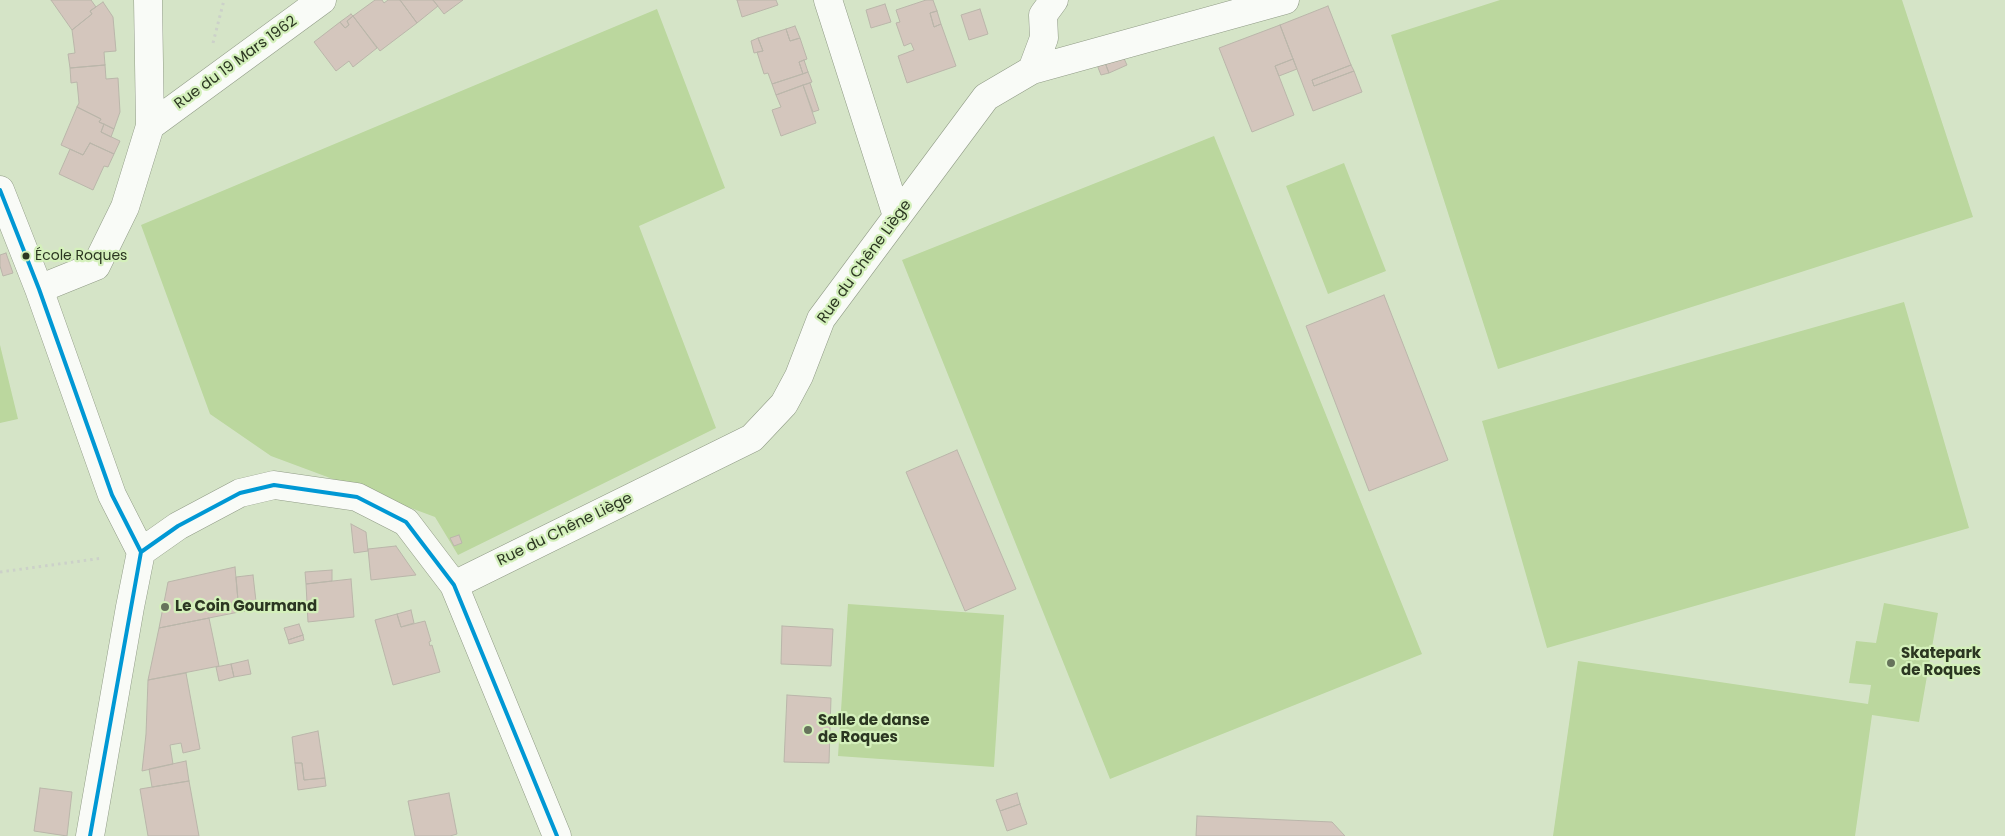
<!DOCTYPE html>
<html>
<head>
<meta charset="utf-8">
<style>
  body { margin:0 }
  canvas { display:block; background:#d5e4c7 }
</style>
</head>
<body>
<canvas width="2005" height="836"></canvas>
<script>
const ctx = document.querySelector('canvas').getContext('2d');
ctx.lineJoin = 'round';
function paint(path, color) {
  ctx.fillStyle = color;
  ctx.fill(path, 'evenodd');
}
function poly(rows) {
  const path = new Path2D();
  for (const r of rows) {
    path.moveTo(r[0], r[1]);
    for (let i = 2; i < r.length; i += 2) path.lineTo(r[i], r[i + 1]);
  }
  return path;
}
function stroke(path, color, width, dash) {
  ctx.strokeStyle = color;
  ctx.lineWidth = width;
  ctx.lineCap = dash ? 'butt' : 'round';
  ctx.setLineDash(dash || []);
  ctx.stroke(path);
}
function drawText(font, color, halo, rows, align = 'center') {
  ctx.font = font + ' Poppins,sans-serif';
  ctx.lineWidth = 4.5;
  ctx.setLineDash([]);
  ctx.textBaseline = 'middle';
  ctx.strokeStyle = halo;
  ctx.fillStyle = color;
  for (const [text, x, y, turn = 0] of rows) {
    ctx.save();
    ctx.translate(x, y);
    ctx.rotate((+turn || 0) * Math.PI / 180);
    ctx.textAlign = isNaN(turn) ? turn : align;
    if (halo) ctx.strokeText(text, 0, 0);
    ctx.fillText(text, 0, 0);
    ctx.restore();
  }
}
paint(poly([
  [1500,0,1902,0,1973,217,1498,369,1391,35],
  [657,9,725,188,639,226,716,428,458,555,435,517,271,456,210,414,141,225],
  [1214,136,1422,654,1110,779,902,260],
  [1344,163,1386,271,1328,294,1286,186],
  [1904,302,1969,528,1547,648,1482,421],
  [0,345,18,419,0,423],
  [1884,603,1938,613,1919,722,1872,715,1855,836,1553,836,1578,661,1868,704,1871,685,1849,683,1856,641,1876,643],
  [848,604,1004,615,994,767,838,756]
]), '#bbd79e');
const building = poly([
  [51,0,91,0,96,7,90,11,92,14,72,30,51,0],
  [375,0,382,0,384,3,388,0,400,0,417,23,380,51,353,16,375,0],
  [400,0,433,0,438,6,417,23,400,0],
  [433,0,463,0,444,14,433,0],
  [737,0,776,0,778,5,742,17,737,0],
  [926,0,933,0,937,11,930,13,934,27,941,24,956,66,907,83,898,56,914,50,911,43,904,46,896,23,900,22,896,10,926,0],
  [103,2,113,17,116,51,104,52,105,65,70,68,68,54,75,53,72,30,92,14,90,11,103,2],
  [885,4,891,22,871,28,866,10,885,4],
  [1328,6,1351,65,1312,80,1314,86,1354,71,1362,92,1313,111,1280,25,1328,6],
  [980,9,988,34,969,40,961,15,980,9],
  [937,11,941,24,934,27,930,13,937,11],
  [351,14,353,16,347,21,349,25,345,28,340,22,351,14],
  [353,16,377,48,353,67,349,61,336,71,314,42,340,22,345,28,349,25,347,21,353,16],
  [1280,25,1293,59,1275,66,1294,115,1252,132,1219,48,1280,25],
  [795,26,800,38,790,41,786,29,795,26],
  [786,29,790,41,800,38,807,59,799,62,803,74,772,84,768,73,764,74,757,52,763,51,758,38,786,29],
  [758,38,763,51,754,53,751,41,758,38],
  [1122,54,1127,65,1109,73,1104,60,1122,54],
  [1293,59,1297,69,1279,76,1275,66,1293,59],
  [804,60,808,72,803,74,799,62,804,60],
  [1104,60,1109,73,1101,75,1097,65,1104,60],
  [105,65,106,79,118,78,120,112,114,129,99,122,101,119,77,107,79,103,77,82,71,83,70,68,105,65],
  [1351,65,1354,71,1314,86,1312,80,1351,65],
  [808,72,812,82,776,95,772,84,808,72],
  [810,83,819,110,813,112,803,85,810,83],
  [803,85,816,123,781,136,772,110,781,107,776,95,803,85],
  [77,107,101,119,99,122,104,124,101,132,120,141,114,154,90,143,83,155,61,145,77,107],
  [104,124,114,129,111,137,101,132,104,124],
  [90,143,114,154,108,167,104,166,93,190,59,174,70,149,83,155,90,143],
  [6,253,13,273,3,276,0,266,0,255,6,253],
  [1384,295,1448,460,1369,491,1306,326,1384,295],
  [957,450,1016,589,965,611,906,472,957,450],
  [351,524,366,532,368,551,354,553,351,524],
  [459,535,462,543,454,546,450,538,459,535],
  [396,546,416,575,371,580,368,549,396,546],
  [235,567,239,612,159,628,168,582,235,567],
  [332,570,332,581,306,584,305,572,332,570],
  [253,575,257,610,239,612,236,577,253,575],
  [351,579,354,617,308,622,306,584,351,579],
  [411,610,414,623,401,627,397,614,411,610],
  [397,614,401,627,425,621,431,641,429,642,430,646,432,645,440,672,393,685,375,620,397,614],
  [209,618,219,666,148,680,159,628,209,618],
  [299,624,303,635,288,640,284,628,299,624],
  [782,626,833,629,831,666,781,664,782,626],
  [303,635,304,640,289,644,288,640,303,635],
  [248,660,251,674,234,677,231,664,248,660],
  [231,664,234,677,219,681,216,667,231,664],
  [186,673,200,749,183,753,181,743,170,745,173,764,142,771,146,734,148,680,186,673],
  [787,695,831,698,829,763,784,762,787,695],
  [318,731,325,778,304,780,302,763,295,763,292,737,318,731],
  [186,761,189,781,152,787,149,769,186,761],
  [295,763,302,763,304,780,325,778,326,786,298,790,295,763],
  [189,781,199,836,148,836,140,789,189,781],
  [40,788,72,792,67,836,34,831,40,788],
  [449,793,457,834,450,836,415,836,408,801,449,793],
  [1017,793,1020,804,1000,811,996,800,1017,793],
  [1020,804,1027,824,1007,831,1000,811,1020,804],
  [1197,816,1332,822,1345,836,1196,836,1197,816]
]);
paint(building, '#d4c6bd');
stroke(building, '#bab6aa', 1);
const minor = poly([
  [828,0,897,216],
  [1032,70,1044,38,1043,15,1054,0],
  [150,126,322,0],
  [0,190,39,289,112,495,141,552,130,607,90,836],
  [39,289,96,266,125,207,150,126,148,0],
  [141,552,178,526,240,493,274,485,357,497,406,522,454,585,557,836],
  [454,585,752,438,784,404,799,376,821,319,986,97,1032,70,1285,0]
]);
stroke(minor, '#909b86', 29);
stroke(poly([
  [213,43,224,0],
  [0,572,103,558]
]), '#ccd1c9', 3, [2.5, 4]);
stroke(minor, '#f9fbf7', 28);
stroke(poly([
  [0,190,39,289,112,495,141,552,90,836],
  [141,552,178,526,240,493,274,485,357,497,406,522,454,585,557,836]
]), '#0098d4', 4);
for (const [x, y, r, color] of [
  [26,256,4.5,"#2b3621"],
  [165,607,5,"#66735b"],
  [1891,663,5,"#66735b"],
  [808,730,5,"#66735b"]
]) {
  const dot = new Path2D();
  dot.arc(x, y, r, 0, 2 * Math.PI);
  ctx.fillStyle = color;
  ctx.fill(dot);
  stroke(dot, '#d4f0bb', 2);
}
drawText('14px', '#2b3621', '#d4f0bb', [
  ["École Roques",35,256]
], 'left');
drawText('15px', '#2b3621', '#d4f0bb', [
  ["Rue du 19 Mars 1962",236,63,-36],
  ["Rue du Chêne Liège",865,262,-54],
  ["Rue du Chêne Liège",565,530,-26]
]);
drawText('bold 15px', '#2b3621', '#d4f0bb', [
  ["Le Coin Gourmand",175,607],
  ["Skatepark",1901,654],
  ["de Roques",1901,671],
  ["Salle de danse",818,721],
  ["de Roques",818,738]
], 'left');
</script>
</body>
</html>
